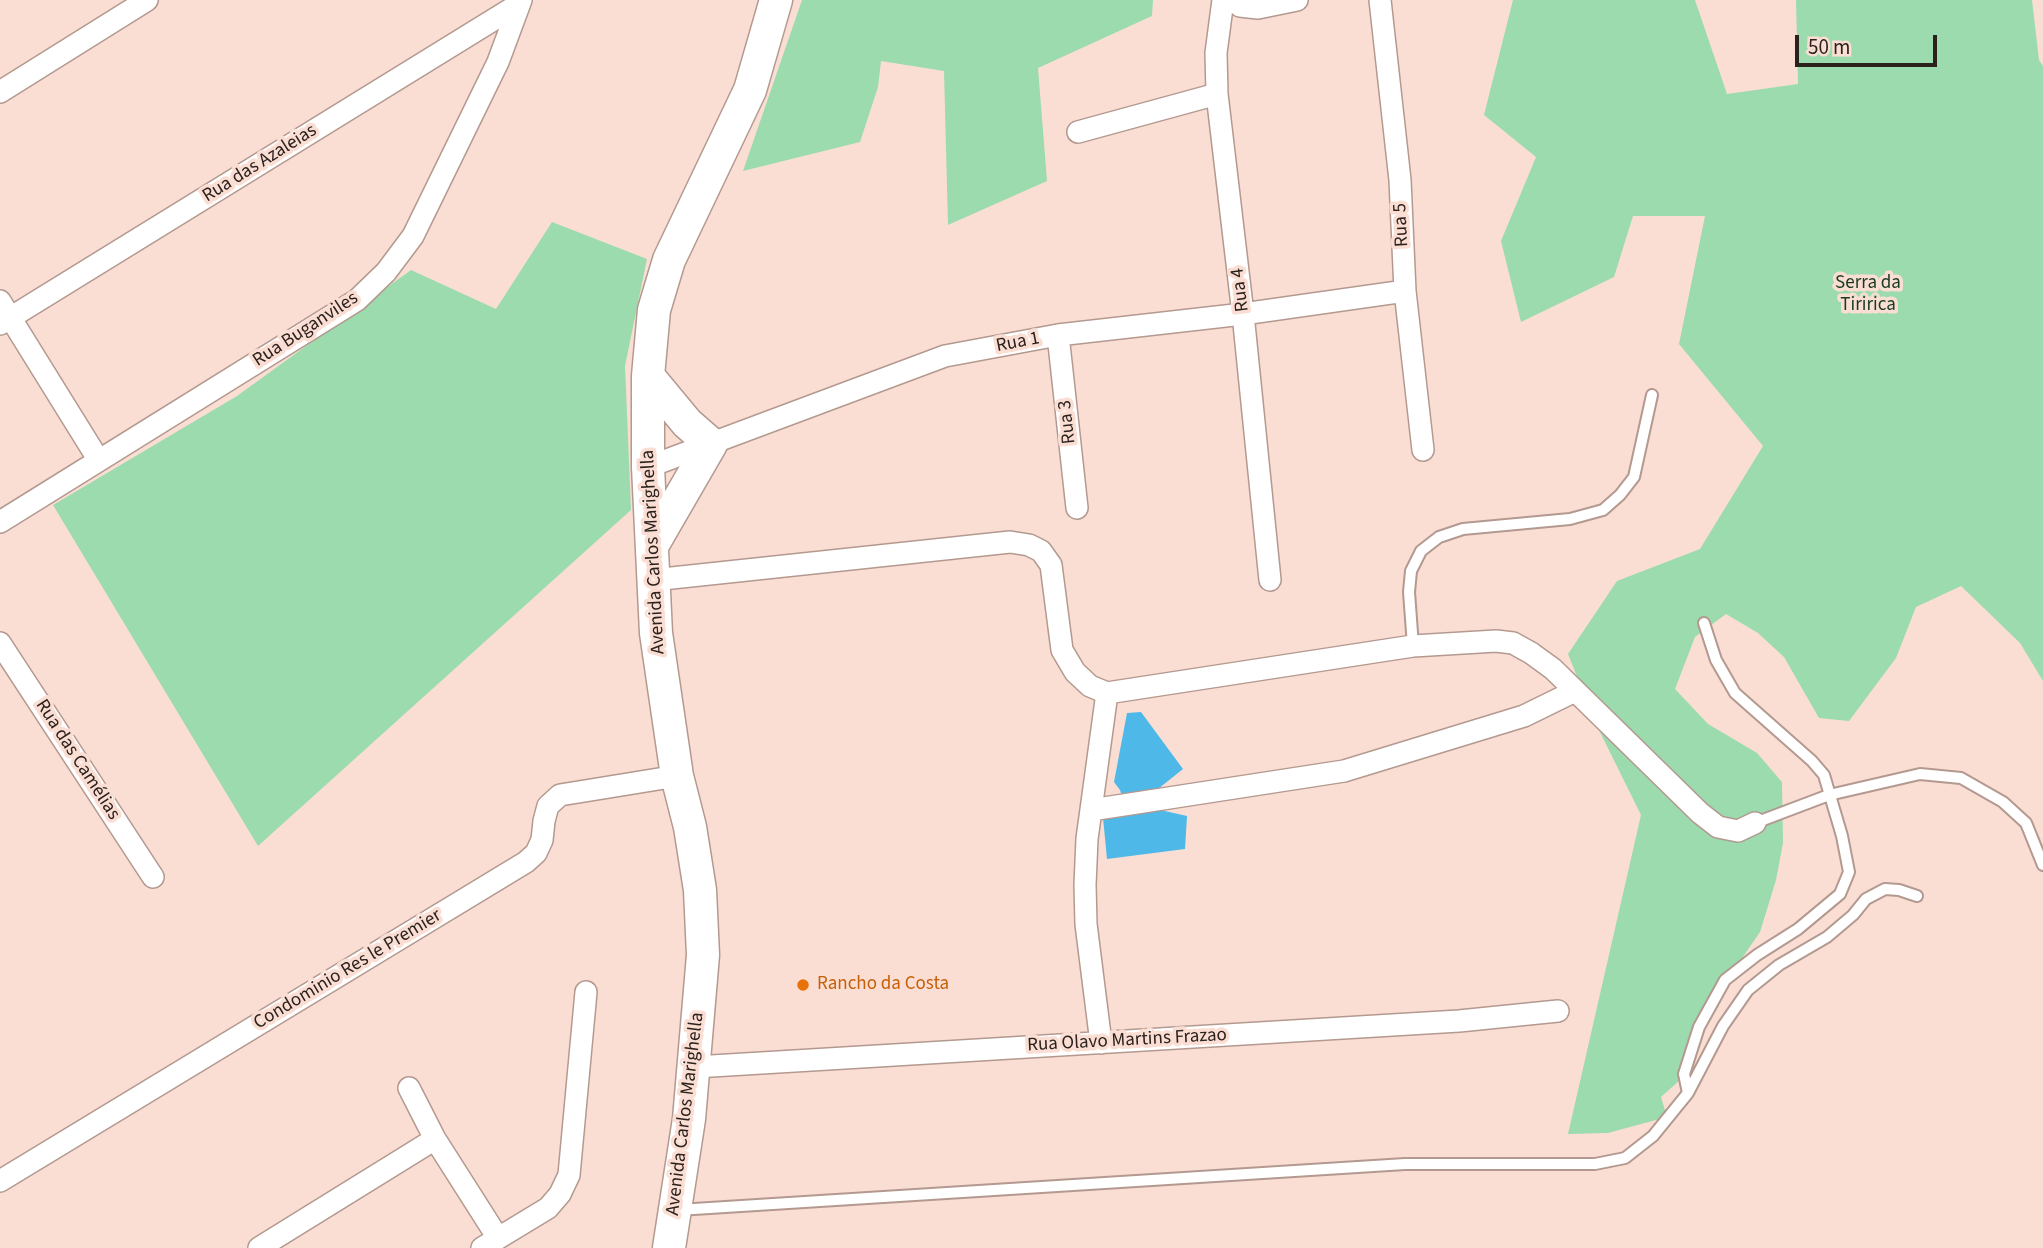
<!DOCTYPE html>
<html>
<head>
<meta charset="utf-8">
<style>
  body { margin:0 }
  #map { position:relative; width:2043px; height:1248px; overflow:hidden; background:#fbded3; font-family:"Source Sans 3",sans-serif }
  canvas { display:block }
  .scale { position:absolute; left:1795px; top:35px; width:142px; height:32px; box-sizing:border-box; border:4px solid #2b211d; border-top:0; padding-left:9px; font-size:21px; line-height:24px; white-space:nowrap; color:#2b211d; -webkit-text-stroke:5px #fbded3; paint-order:stroke }
</style>
</head>
<body>
<div id="map">
<canvas width="2043" height="1248"></canvas>
<div class="scale">50 m</div>
</div>
<script>
const ctx = document.querySelector('canvas').getContext('2d');
ctx.lineJoin = 'round';
function paint(path, color) {
  ctx.fillStyle = color;
  ctx.fill(path, 'evenodd');
}
function poly(rows) {
  const path = new Path2D();
  for (const r of rows) {
    path.moveTo(r[0], r[1]);
    for (let i = 2; i < r.length; i += 2) path.lineTo(r[i], r[i + 1]);
  }
  return path;
}
function stroke(path, color, width, dash) {
  ctx.strokeStyle = color;
  ctx.lineWidth = width;
  ctx.lineCap = dash ? 'butt' : 'round';
  ctx.setLineDash(dash || []);
  ctx.stroke(path);
}
function drawText(font, color, halo, rows, align = 'center') {
  ctx.font = font + ' "Source Sans 3",sans-serif';
  ctx.lineWidth = 7;
  ctx.setLineDash([]);
  ctx.textBaseline = 'middle';
  ctx.strokeStyle = halo;
  ctx.fillStyle = color;
  for (const [text, x, y, turn = 0] of rows) {
    ctx.save();
    ctx.translate(x, y);
    ctx.rotate((+turn || 0) * Math.PI / 180);
    ctx.textAlign = isNaN(turn) ? turn : align;
    if (halo) ctx.strokeText(text, 0, 0);
    ctx.fillText(text, 0, 0);
    ctx.restore();
  }
}
paint(poly([
  [802,0,1153,0,1152,16,1038,68,1047,181,948,225,944,71,881,61,878,87,860,142,743,171],
  [1513,0,1695,0,1727,94,1798,84,1796,0,2032,0,2039,60,2043,66,2043,681,2020,643,1961,586,1916,607,1896,658,1849,721,1819,718,1784,657,1758,633,1726,614,1695,637,1675,689,1708,724,1757,753,1782,782,1783,843,1776,880,1760,932,1721,989,1680,1080,1661,1097,1667,1117,1608,1133,1568,1134,1641,815,1596,724,1568,654,1617,581,1700,549,1763,446,1679,344,1705,216,1633,216,1614,277,1521,322,1501,241,1536,157,1484,115],
  [552,222,647,259,625,366,631,510,258,846,53,505,237,396,411,270,496,309]
]), '#9bdbae');
paint(poly([
  [1141,712,1183,769,1158,789,1156,809,1187,816,1185,849,1107,859,1103,818,1127,813,1120,790,1114,782,1127,713]
]), '#4eb9e9');
const service = poly([
  [1413,646,1409,592,1411,571,1421,551,1439,537,1463,529,1570,519,1603,510,1620,495,1634,477,1652,395],
  [1755,823,1829,795,1920,774,1961,778,2003,802,2026,823,2043,865],
  [1688,1093,1684,1074,1699,1027,1725,980,1757,955,1798,929,1840,894,1849,872,1842,836,1824,775,1812,761,1735,693,1716,660,1704,623],
  [678,1210,1405,1164,1595,1164,1625,1158,1653,1136,1688,1093,1723,1026,1748,990,1779,965,1827,937,1853,915,1866,899,1885,889,1899,890,1917,896]
]);
const minor = poly([
  [1223,0,1216,53,1217,94,1243,314,1270,580],
  [1233,0,1240,6,1258,8,1297,0],
  [1380,0,1400,180,1405,291,1423,450],
  [0,92,147,0],
  [1078,132,1217,94],
  [0,301,98,459],
  [0,324,519,4],
  [1058,335,1077,508],
  [648,467,945,356,1058,335,1243,314,1405,291],
  [0,522,357,300,386,272,413,236,498,62,521,0],
  [653,580,1010,542,1029,545,1041,551,1051,565,1062,650,1075,672,1090,686,1107,693,1413,646,1496,641,1513,643,1531,653,1553,669,1700,813,1718,827,1738,831,1755,823],
  [0,643,153,877],
  [1091,810,1344,771,1524,716,1575,691],
  [1101,1043,1086,924,1085,885,1087,839,1107,693],
  [695,1067,1459,1021,1558,1011],
  [409,1088,435,1139,498,1238],
  [0,1181,526,862,536,853,542,840,544,821,548,806,560,795,677,776],
  [259,1248,435,1139],
  [482,1248,548,1208,560,1194,569,1175,586,992]
]);
const primary = poly([
  [648,376,687,423,711,444,652,546],
  [669,1248,689,1119,703,955,700,890,690,827,677,776,656,633,648,467,648,376,654,310,669,260,750,90,776,0]
]);
stroke(service, '#b3998f', 14);
stroke(minor, '#b3998f', 24);
stroke(primary, '#b3998f', 35);
stroke(service, '#fff', 10);
stroke(minor, '#fff', 21);
stroke(primary, '#fff', 32);
for (const [x, y, r, color] of [
  [803,985,7,"#e8710a"]
]) {
  const dot = new Path2D();
  dot.arc(x, y, r, 0, 2 * Math.PI);
  ctx.fillStyle = color;
  ctx.fill(dot);
  stroke(dot, '#fbded3', 2.5);
}
drawText('19px', '#2b211d', '#fbded3', [
  ["Rua das Azaleias",260,164,-32],
  ["Rua 5",1402,225,-93],
  ["Rua 4",1241,290,-97],
  ["Rua Buganviles",306,330,-33],
  ["Rua 1",1018,343,-11],
  ["Rua 3",1068,422,-96],
  ["Avenida Carlos Marighella",654,552,-93],
  ["Rua das Camélias",77,760,57],
  ["Condominio Res le Premier",348,970,-31],
  ["Rua Olavo Martins Frazao",1127,1041,-3],
  ["Avenida Carlos Marighella",686,1114,-83]
]);
drawText('19px', '#163a23', '#fbded3', [
  ["Serra da",1868,284],
  ["Tiririca",1868,306]
]);
drawText('19px', '#c56008', '#fbded3', [
  ["Rancho da Costa",817,985]
], 'left');
</script>
</body>
</html>
